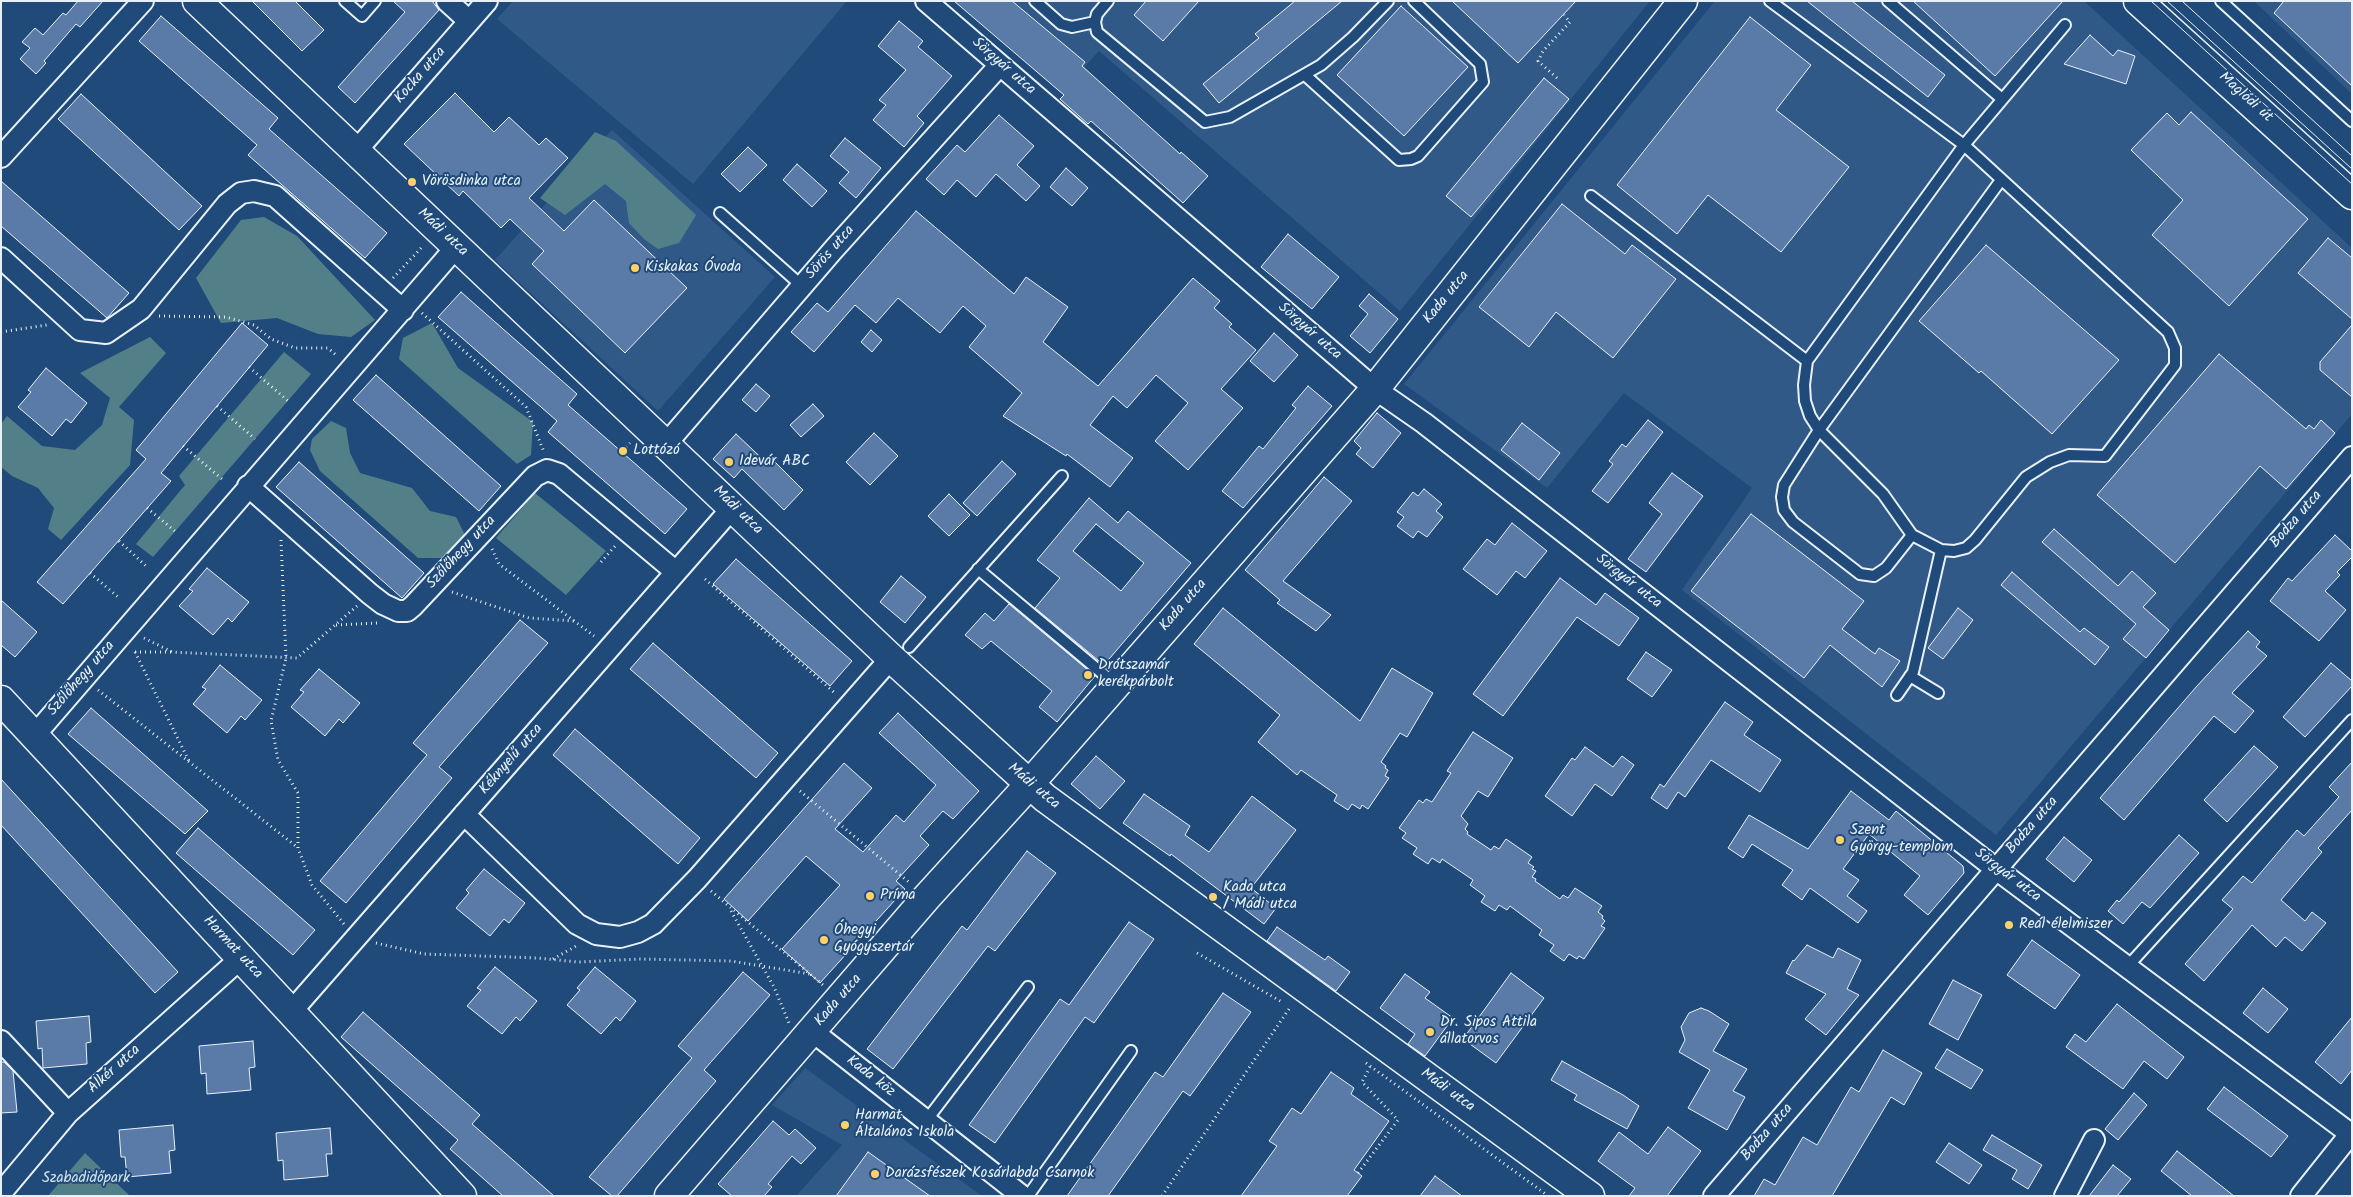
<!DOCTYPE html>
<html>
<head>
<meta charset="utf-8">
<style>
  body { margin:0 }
  #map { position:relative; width:2353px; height:1197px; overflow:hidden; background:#1f4a7a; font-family:Kalam,sans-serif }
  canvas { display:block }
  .frame { position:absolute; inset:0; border:2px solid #e8f1f8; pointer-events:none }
</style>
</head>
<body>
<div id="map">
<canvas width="2353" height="1197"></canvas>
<div class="frame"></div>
</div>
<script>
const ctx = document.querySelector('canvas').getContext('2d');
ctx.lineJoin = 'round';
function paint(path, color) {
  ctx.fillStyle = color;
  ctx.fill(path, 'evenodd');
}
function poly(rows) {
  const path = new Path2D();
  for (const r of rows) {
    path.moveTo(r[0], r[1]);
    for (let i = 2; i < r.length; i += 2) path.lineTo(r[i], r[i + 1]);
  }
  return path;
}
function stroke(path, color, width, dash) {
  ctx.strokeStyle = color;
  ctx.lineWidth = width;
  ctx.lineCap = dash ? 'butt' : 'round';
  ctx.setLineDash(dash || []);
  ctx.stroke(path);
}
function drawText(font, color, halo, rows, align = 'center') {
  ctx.font = font + ' Kalam,sans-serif';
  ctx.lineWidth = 4;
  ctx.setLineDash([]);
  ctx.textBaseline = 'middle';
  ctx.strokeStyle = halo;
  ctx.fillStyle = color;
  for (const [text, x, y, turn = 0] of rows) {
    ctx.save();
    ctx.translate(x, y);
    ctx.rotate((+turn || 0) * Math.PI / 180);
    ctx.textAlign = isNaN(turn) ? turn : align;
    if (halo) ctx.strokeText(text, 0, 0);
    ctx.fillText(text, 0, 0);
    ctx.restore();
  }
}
paint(poly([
  [513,1,847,1,693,184,497,19],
  [961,1,1650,1,1400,311,1099,51,1064,89],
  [1715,1,2084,1,2352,248,2352,414,1996,835,1682,590,1752,488,1624,393,1547,488,1404,384],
  [2254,1,2352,1,2352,94],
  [612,130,775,277,658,411,495,260],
  [805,1068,982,1196,796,1196,842,1145,772,1105]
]), '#315988');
paint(poly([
  [595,132,616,141,696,215,679,243,658,249,644,239,629,223,626,201,605,184,565,215,540,198],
  [264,217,297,236,375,320,351,337,318,334,277,318,221,323,196,278,241,220],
  [432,323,458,368,533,422,531,455,517,464,399,359,403,338],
  [150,337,166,353,119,407,134,420,130,465,61,540,48,529,54,508,38,488,12,476,1,467,1,424,7,416,42,446,75,450,102,425,110,398,80,373],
  [284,352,311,374,153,557,136,544,185,485,179,476],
  [331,421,346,428,350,453,360,473,412,488,430,511,456,517,465,535,452,558,418,558,320,471,310,450,312,439],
  [535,493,606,551,566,595,496,538],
  [85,1153,130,1196,48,1196]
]), '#538088');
const building = poly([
  [78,1,103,1,80,27,76,24,44,61,46,63,36,74,20,59,30,48,22,42,35,28,43,35,63,13,66,15,78,1],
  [252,1,295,1,324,30,302,51,252,1],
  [393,1,432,1,439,10,355,103,338,87,405,12,393,1],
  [954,1,1012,1,1085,62,1082,66,1180,154,1181,152,1208,176,1183,203,1091,121,1088,124,1060,99,1064,95,954,1],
  [1146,1,1199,1,1163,41,1134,15,1146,1],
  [1295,1,1342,1,1219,103,1203,84,1259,38,1255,34,1295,1],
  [1452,1,1576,1,1518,63,1452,1],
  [1807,1,1852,1,1945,75,1928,97,1807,1],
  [1913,1,2063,1,1995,76,1913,1],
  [2284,1,2352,1,2352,86,2274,13,2284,1],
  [1401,6,1468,67,1404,136,1337,75,1401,6],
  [161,16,278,118,269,129,387,233,365,258,248,155,257,145,139,41,161,16],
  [1750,17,1811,65,1776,110,1849,167,1781,252,1708,195,1677,234,1617,185,1750,17],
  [899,21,923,41,918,47,952,76,917,116,924,123,904,147,873,120,886,105,879,100,906,70,878,46,899,21],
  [2090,35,2113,56,2118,50,2135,56,2126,84,2064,64,2090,35],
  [1544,78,1569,99,1471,217,1446,196,1544,78],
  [455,93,494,132,509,117,539,145,546,138,568,158,529,198,564,231,594,200,687,288,625,353,532,264,544,251,510,219,501,228,463,191,459,196,404,144,455,93],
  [81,94,202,206,179,230,58,119,81,94],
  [2191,112,2308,219,2229,306,2152,235,2183,200,2131,150,2167,113,2179,125,2191,112],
  [999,115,1034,146,1017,165,1040,186,1026,201,996,174,976,197,957,180,944,195,926,179,957,145,965,152,999,115],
  [845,138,881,168,856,198,839,183,849,172,830,156,845,138],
  [748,147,767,165,740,192,721,174,748,147],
  [797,164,827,191,812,207,783,180,797,164],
  [1066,168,1088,188,1072,206,1050,187,1066,168],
  [1,181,129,293,107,318,1,226,1,181],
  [1562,204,1625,254,1632,245,1676,279,1613,358,1556,312,1529,347,1479,307,1562,204],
  [916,211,1014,294,1026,277,1068,307,1043,342,1098,386,1193,278,1220,301,1214,308,1232,324,1229,327,1256,350,1221,389,1243,408,1188,470,1155,441,1188,403,1156,375,1127,408,1113,396,1090,425,1133,458,1110,487,1067,454,1066,456,1003,416,1022,393,969,347,986,326,963,306,940,333,898,298,876,323,855,305,814,352,791,332,817,303,828,312,916,211],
  [1288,234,1339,277,1312,309,1261,267,1288,234],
  [2328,238,2352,258,2352,319,2298,273,2328,238],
  [1986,245,2119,360,2052,434,1981,371,1979,373,1919,321,1986,245],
  [461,292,577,394,568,405,687,509,665,534,548,432,557,421,438,317,461,292],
  [1369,294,1398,319,1370,353,1350,336,1368,314,1359,306,1369,294],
  [242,323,268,345,161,473,171,481,63,604,37,582,146,459,136,450,242,323],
  [2352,325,2352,397,2320,370,2320,362,2352,325],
  [871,330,882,340,872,352,861,342,871,330],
  [1274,333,1298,355,1274,382,1250,361,1274,333],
  [2219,354,2306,429,2309,425,2314,429,2321,420,2335,433,2286,489,2260,466,2175,563,2097,495,2219,354],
  [46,368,87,403,71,423,66,419,52,436,18,407,31,392,28,390,46,368],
  [376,375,501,486,479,511,353,400,376,375],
  [756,384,770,396,756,412,742,400,756,384],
  [1308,386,1332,406,1243,508,1222,491,1259,446,1263,449,1296,408,1292,405,1308,386],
  [813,404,824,416,801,437,790,425,813,404],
  [1377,413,1401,433,1373,468,1356,454,1361,448,1354,441,1377,413],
  [1648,420,1663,432,1608,503,1592,491,1613,464,1609,461,1622,444,1626,447,1648,420],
  [1522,423,1560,453,1539,480,1501,450,1522,423],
  [874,433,898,456,870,485,846,462,874,433],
  [736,434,770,466,774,461,803,490,784,510,742,469,734,478,713,459,736,434],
  [1002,461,1016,474,977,516,963,503,1002,461],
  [299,462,424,573,402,598,276,487,299,462],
  [1672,473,1703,496,1646,572,1628,559,1662,514,1649,503,1672,473],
  [1324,477,1352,501,1283,581,1331,615,1316,631,1277,603,1280,600,1245,570,1324,477],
  [1424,489,1442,504,1436,511,1443,517,1427,537,1418,531,1413,538,1397,526,1404,517,1397,512,1413,492,1418,496,1424,489],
  [949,494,970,515,949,536,928,516,949,494],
  [1089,498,1118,523,1128,511,1191,563,1104,665,1035,608,1060,578,1037,560,1089,498],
  [1096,524,1144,563,1121,591,1073,551,1096,524],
  [1751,514,1864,601,1842,629,1875,654,1879,648,1900,661,1882,687,1830,645,1804,678,1691,591,1751,514],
  [1512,523,1547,551,1525,578,1516,571,1497,595,1463,569,1487,539,1495,545,1512,523],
  [2054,529,2118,586,2132,571,2156,593,2143,607,2169,630,2146,658,2123,639,2136,624,2042,542,2054,529],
  [2335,535,2352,551,2352,557,2337,572,2340,575,2325,591,2346,610,2319,641,2270,601,2288,578,2292,581,2335,535],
  [736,559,852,661,830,686,713,584,736,559],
  [207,568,249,602,232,622,228,618,213,635,179,606,193,591,189,589,207,568],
  [2012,572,2080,632,2084,628,2109,647,2095,665,2001,585,2012,572],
  [901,576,926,597,905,623,880,602,901,576],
  [1560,578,1596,605,1605,593,1639,618,1619,646,1577,617,1503,716,1473,694,1560,578],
  [1,600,37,632,15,657,1,645,1,600],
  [1009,604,1095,676,1057,722,1039,707,1052,691,991,641,982,649,965,635,985,613,994,621,1009,604],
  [1223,608,1360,721,1392,668,1433,693,1407,737,1400,733,1381,762,1386,766,1385,768,1388,770,1385,776,1389,778,1368,809,1362,805,1360,809,1352,804,1348,810,1334,801,1337,795,1301,770,1297,775,1258,742,1280,715,1194,644,1223,608],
  [1958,608,1973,620,1943,659,1928,648,1958,608],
  [520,620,548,643,439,767,452,778,346,903,320,881,427,755,413,743,520,620],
  [2248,631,2260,642,2256,647,2267,656,2232,693,2254,711,2235,733,2214,716,2124,820,2100,798,2197,686,2248,631],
  [653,643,778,753,756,778,630,669,653,643],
  [1646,652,1672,670,1652,697,1627,679,1646,652],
  [2331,663,2352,681,2352,686,2305,737,2283,717,2331,663],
  [220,665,262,700,245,720,241,716,227,733,193,704,206,689,202,687,220,665],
  [319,669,360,703,343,723,339,719,325,736,291,707,304,692,300,690,319,669],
  [1725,702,1753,722,1744,735,1781,760,1760,792,1711,760,1685,797,1678,792,1667,809,1651,798,1660,784,1664,787,1725,702],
  [91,708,208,811,185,834,68,734,91,708],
  [898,713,979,791,953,819,943,811,920,836,929,845,896,881,905,889,820,983,782,949,840,885,806,856,748,921,724,899,844,763,872,788,835,829,863,852,896,815,904,822,936,785,879,733,898,713],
  [575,729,700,838,678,864,553,755,575,729],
  [1473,732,1513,758,1488,797,1478,791,1461,816,1468,824,1465,829,1468,832,1467,834,1491,850,1494,846,1499,849,1506,839,1532,857,1528,863,1534,867,1532,869,1536,871,1532,877,1536,879,1535,881,1560,899,1563,895,1568,898,1575,888,1602,906,1598,912,1603,916,1602,918,1605,921,1601,926,1605,928,1584,959,1579,956,1577,959,1569,954,1564,961,1550,951,1554,945,1539,935,1542,930,1510,906,1507,910,1499,905,1495,911,1481,902,1485,896,1470,885,1473,880,1442,859,1440,863,1432,858,1428,864,1413,854,1417,848,1402,838,1406,833,1399,828,1419,800,1423,803,1426,799,1432,802,1451,773,1447,771,1473,732],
  [2254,746,2278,767,2227,822,2204,800,2254,746],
  [1585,747,1613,767,1622,756,1634,765,1612,796,1595,784,1572,816,1545,796,1572,758,1575,760,1585,747],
  [1096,756,1125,781,1100,809,1071,784,1096,756],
  [2352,762,2352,810,2318,848,2322,852,2281,900,2305,921,2312,912,2326,923,2302,951,2285,937,2276,947,2252,925,2204,981,2185,964,2233,909,2222,900,2243,876,2252,883,2297,830,2304,836,2339,797,2329,787,2352,762],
  [1,779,178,972,155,993,1,825,1,779],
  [1851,791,1889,820,1896,811,1963,866,1964,873,1928,915,1904,895,1920,876,1869,834,1843,869,1859,880,1847,896,1867,911,1858,923,1810,888,1802,900,1782,885,1793,870,1752,844,1743,858,1728,848,1749,815,1808,849,1851,791],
  [1144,794,1190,826,1185,835,1209,852,1252,796,1296,830,1251,888,1276,908,1264,924,1171,854,1170,856,1123,823,1144,794],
  [198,828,315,930,293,955,176,853,198,828],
  [2179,835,2199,853,2150,908,2142,902,2123,924,2108,911,2117,900,2119,902,2179,835],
  [2064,837,2092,860,2074,882,2046,859,2064,837],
  [1027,851,1056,873,995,951,988,946,893,1069,867,1049,962,926,967,930,1027,851],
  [484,869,525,903,509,923,504,919,490,936,456,908,469,893,466,890,484,869],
  [1129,922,1154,939,1094,1023,1085,1017,995,1143,969,1125,1060,999,1069,1005,1129,922],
  [1277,927,1325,960,1328,956,1350,972,1336,991,1267,941,1277,927],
  [2032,940,2080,975,2055,1009,2007,975,2032,940],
  [1807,945,1833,958,1838,948,1861,960,1847,989,1859,995,1826,1035,1805,1019,1826,994,1786,973,1793,960,1794,961,1807,945],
  [495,967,537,1001,520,1021,516,1017,502,1034,467,1006,481,990,477,988,495,967],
  [595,967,636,1001,620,1021,616,1017,601,1034,567,1005,580,990,577,988,595,967],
  [743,972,770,995,704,1070,716,1081,617,1196,612,1196,589,1177,692,1058,678,1046,743,972],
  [1511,973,1544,998,1496,1063,1463,1039,1511,973],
  [1405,974,1430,992,1425,998,1453,1018,1425,1056,1408,1044,1415,1034,1380,1008,1405,974],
  [1953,980,1982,995,1958,1040,1929,1024,1953,980],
  [2263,988,2288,1009,2268,1033,2243,1013,2263,988],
  [1223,993,1251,1012,1190,1096,1183,1091,1108,1196,1067,1196,1155,1072,1163,1077,1223,993],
  [2117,1004,2184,1057,2167,1079,2144,1061,2123,1089,2066,1047,2075,1034,2086,1042,2117,1004],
  [1701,1008,1709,1011,1729,1024,1713,1051,1747,1069,1733,1091,1745,1097,1727,1130,1688,1108,1710,1070,1679,1052,1685,1040,1681,1027,1689,1013,1701,1008],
  [363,1012,480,1115,472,1124,554,1196,503,1196,450,1149,458,1140,341,1037,363,1012],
  [89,1016,91,1042,86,1043,87,1064,43,1068,42,1048,38,1049,36,1021,89,1016],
  [2352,1017,2352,1070,2341,1084,2315,1062,2352,1017],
  [253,1041,255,1067,249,1068,251,1090,207,1094,206,1073,201,1074,199,1046,253,1041],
  [1947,1049,1983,1070,1971,1089,1935,1068,1947,1049],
  [1883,1050,1922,1073,1904,1105,1891,1097,1832,1196,1754,1196,1764,1179,1775,1185,1803,1137,1817,1145,1851,1087,1859,1092,1883,1050],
  [1562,1061,1623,1095,1639,1106,1627,1129,1574,1100,1577,1095,1551,1080,1562,1061],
  [1,1062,4,1062,13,1071,17,1112,1,1113,1,1062],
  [1331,1072,1354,1088,1351,1094,1389,1121,1354,1170,1362,1176,1347,1196,1241,1196,1277,1146,1269,1141,1292,1108,1301,1114,1331,1072],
  [2224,1087,2288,1136,2271,1157,2207,1109,2224,1087],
  [2134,1093,2147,1105,2118,1140,2105,1129,2134,1093],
  [773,1121,789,1135,795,1129,816,1148,801,1164,792,1156,768,1184,772,1187,764,1196,732,1196,718,1184,773,1121],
  [173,1125,175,1150,169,1151,171,1173,127,1177,125,1157,121,1157,119,1130,173,1125],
  [1668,1127,1701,1151,1667,1196,1629,1196,1635,1188,1598,1161,1619,1132,1648,1154,1668,1127],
  [330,1128,332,1154,326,1154,328,1176,284,1180,283,1160,278,1161,276,1133,330,1128],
  [1992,1135,2042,1165,2028,1189,2012,1179,2017,1170,1983,1150,1992,1135],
  [1949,1143,1982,1165,1969,1184,1936,1162,1949,1143],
  [2177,1151,2234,1196,2192,1196,2161,1171,2177,1151],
  [868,1152,930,1196,836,1196,868,1152],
  [2113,1165,2131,1179,2117,1196,2089,1196,2113,1165],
  [1435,1176,1462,1196,1420,1196,1435,1176]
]);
paint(building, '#5a7ba8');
stroke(building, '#e8f1f8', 1);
const lane = poly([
  [345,1,362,16,375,1],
  [1035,1,1061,24,1072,27,1095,22],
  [1108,1,1097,14,1095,22,1097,32,1205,122,1230,117,1321,65,1353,37,1388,1],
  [1770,1,1964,145,2168,332,2175,348,2175,365,2105,456,2069,455,2050,462,2026,477,1975,540,1966,548,1954,551,1941,550,1912,535,1883,494,1819,430,2001,180],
  [1888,1,2002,99],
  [2221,1,2352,121],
  [1305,75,1399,160,1411,159,1418,156,1483,82,1480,64,1414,1],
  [1591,196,1807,361],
  [720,213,802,286],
  [1912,535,1886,568,1874,576,1860,574,1793,522,1784,510,1782,497,1784,485,1819,430,1810,416,1805,401,1804,385,1807,361,1964,145,2065,25],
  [978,569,1115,684],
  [909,647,1062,476],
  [1910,676,1938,693],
  [1897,695,1913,672,1941,550],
  [2128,966,2352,720],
  [926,1121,1028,987],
  [1028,1196,1131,1051]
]);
const street = poly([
  [447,1,469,21],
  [926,1,1375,389,1424,423,1996,869,2352,1135],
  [356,151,487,1],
  [1,157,143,1],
  [1,258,80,330,106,333,141,309,227,204,241,193,254,191,275,196,403,310],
  [666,444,834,249,1000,65],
  [248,486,370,594,383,604,398,611,407,611,413,606,535,476,547,470,559,474,676,572],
  [34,736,457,246],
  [464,814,577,924,596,934,620,937,638,932,653,924,697,879,891,658],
  [291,1012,733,507],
  [812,1031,1022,1196],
  [1,1041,68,1113],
  [1,1193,68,1113,241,958],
  [1714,1196,2352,457],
  [2065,1196,2094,1140],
  [2301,1196,2352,1132]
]);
const secondary = poly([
  [197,1,891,658,1045,798,1590,1196],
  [2138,1,2352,195],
  [1,700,462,1196],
  [669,1196,927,897,1018,797,1375,389,1683,1]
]);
stroke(lane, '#e8f1f8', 14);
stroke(street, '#e8f1f8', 24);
stroke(secondary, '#e8f1f8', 31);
stroke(poly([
  [1557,78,1538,61,1543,51,1570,22,1564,15],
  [393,278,423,246],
  [422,313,526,407,544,452],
  [159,316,226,317,254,325,271,339,295,348,328,348,336,355],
  [1,332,47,325],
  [249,367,288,401],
  [217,406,255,439],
  [183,446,222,479],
  [623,451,630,443],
  [147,508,176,532],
  [281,540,286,658,271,721,278,760,298,793,298,848,312,885,344,924],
  [119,541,146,566],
  [492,549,499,564,594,636],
  [601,562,616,545],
  [90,573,118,597],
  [705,579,836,694],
  [452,592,529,618,574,621],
  [336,625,377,623],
  [144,638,172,652,297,658,357,606],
  [135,652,189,761],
  [135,652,171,652],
  [98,690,297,847],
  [800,791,910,883],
  [711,891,823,985],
  [731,911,774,987,789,1023],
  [376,943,424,954,538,958,578,962,639,959,731,961,810,974],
  [1197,953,1282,1002],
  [553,959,578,945],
  [1366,1063,1547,1195],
  [1358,1173,1398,1120,1362,1082,1370,1067],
  [1162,1196,1291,1006]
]), '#e8f1f8', 3, [1, 4]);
stroke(lane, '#1f4a7a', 10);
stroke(street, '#1f4a7a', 20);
stroke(secondary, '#1f4a7a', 28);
stroke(poly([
  [2151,1,2352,184],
  [2167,1,2352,169],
  [2182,1,2352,156]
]), '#e8f1f8', 1);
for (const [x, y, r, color] of [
  [412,182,5,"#ffd166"],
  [635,268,5,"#ffd166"],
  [623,451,5,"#ffd166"],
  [729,462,5,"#ffd166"],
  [1088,675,5,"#ffd166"],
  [1840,840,5,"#ffd166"],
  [870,896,5,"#ffd166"],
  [1213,897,5,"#ffd166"],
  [2009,925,5,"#ffd166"],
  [824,940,5,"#ffd166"],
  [1430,1032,5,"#ffd166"],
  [845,1125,5,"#ffd166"],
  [875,1174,5,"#ffd166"]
]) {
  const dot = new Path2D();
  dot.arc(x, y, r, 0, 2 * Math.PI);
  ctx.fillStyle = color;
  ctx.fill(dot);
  stroke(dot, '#1f4a7a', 2);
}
drawText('15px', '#e8f1f8', '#1f4a7a', [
  ["Sörgyár utca",1003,67,41],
  ["Kocka utca",421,76,-49],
  ["Maglódi út",2245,98,42],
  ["Mádi utca",442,233,43],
  ["Sörös utca",831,253,-49],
  ["Kada utca",1447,298,-51],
  ["Sörgyár utca",1309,332,41],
  ["Mádi utca",737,511,44],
  ["Bodza utca",2297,520,-49],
  ["Szőlőhegy utca",462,553,-47],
  ["Sörgyár utca",1628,582,38],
  ["Kada utca",1184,606,-49],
  ["Szőlőhegy utca",82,679,-49],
  ["Kéknyelű utca",512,760,-49],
  ["Mádi utca",1033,787,40],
  ["Bodza utca",2033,826,-49],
  ["Sörgyár utca",2007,876,37],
  ["Harmat utca",232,948,47],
  ["Kada utca",839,1001,-49],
  ["Alkér utca",115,1070,-42],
  ["Kada köz",870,1077,38],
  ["Mádi utca",1447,1091,36],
  ["Bodza utca",1768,1133,-49]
]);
drawText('15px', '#e8f1f8', '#1f4a7a', [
  ["Vörösdinka utca",422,182],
  ["Kiskakas Óvoda",645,268],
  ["Lottózó",633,451],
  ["Idevár ABC",739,462],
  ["Drótszamár",1098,666],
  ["kerékpárbolt",1098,683],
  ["Szent",1850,831],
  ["György-templom",1850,848],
  ["Kada utca",1223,888],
  ["/ Mádi utca",1223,905],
  ["Príma",880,896],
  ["Reál élelmiszer",2019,925],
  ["Óhegyi",834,931],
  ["Gyógyszertár",834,948],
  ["Dr. Sipos Attila",1440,1023],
  ["állatorvos",1440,1040],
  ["Harmat",855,1116],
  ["Általános Iskola",855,1133],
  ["Darázsfészek Kosárlabda Csarnok",885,1174]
], 'left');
drawText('15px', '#d2e0e7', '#1f4a7a', [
  ["Szabadidőpark",86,1179]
]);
</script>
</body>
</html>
